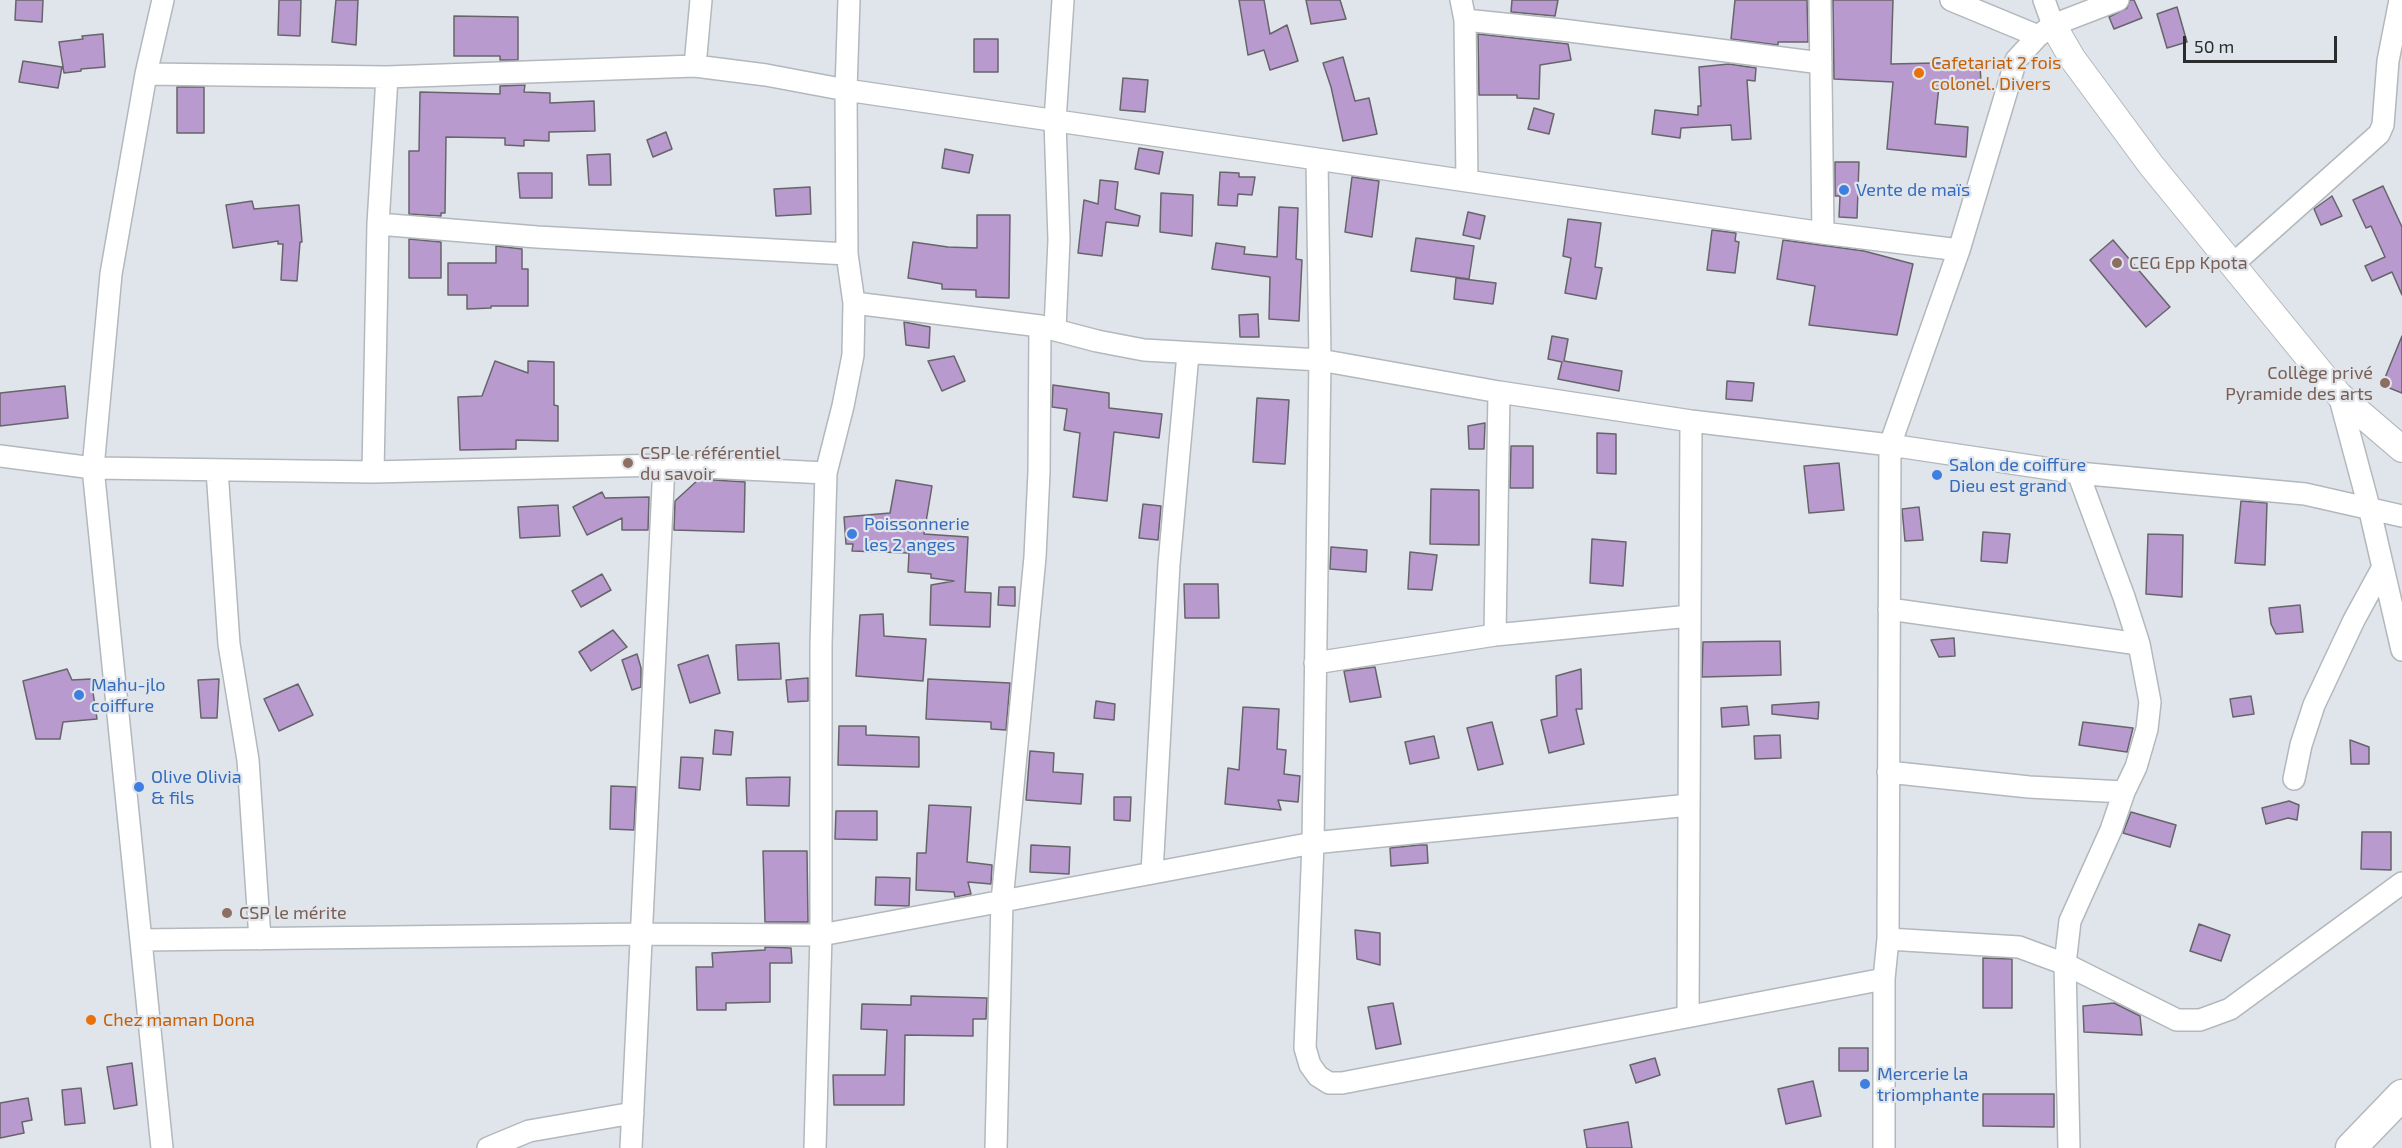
<!DOCTYPE html>
<html>
<head>
<meta charset="utf-8">
<style>
  body { margin:0 }
  #map { position:relative; width:2402px; height:1148px; overflow:hidden; background:#dfe5ea; font-family:"Exo 2",sans-serif }
  canvas { display:block }
  .scale { position:absolute; left:2183px; top:36px; width:154px; height:27px; box-sizing:border-box; border:3px solid #2a2c2e; border-top:0; padding-left:8px; font-size:18px; line-height:21px; white-space:nowrap; color:#2a2c2e; -webkit-text-stroke:4px #dfe5ea; paint-order:stroke }
</style>
</head>
<body>
<div id="map">
<canvas width="2402" height="1148"></canvas>
<div class="scale">50 m</div>
</div>
<script>
const ctx = document.querySelector('canvas').getContext('2d');
ctx.lineJoin = 'round';
function paint(path, color) {
  ctx.fillStyle = color;
  ctx.fill(path, 'evenodd');
}
function poly(rows) {
  const path = new Path2D();
  for (const r of rows) {
    path.moveTo(r[0], r[1]);
    for (let i = 2; i < r.length; i += 2) path.lineTo(r[i], r[i + 1]);
  }
  return path;
}
function stroke(path, color, width, dash) {
  ctx.strokeStyle = color;
  ctx.lineWidth = width;
  ctx.lineCap = dash ? 'butt' : 'round';
  ctx.setLineDash(dash || []);
  ctx.stroke(path);
}
function drawText(font, color, halo, rows, align = 'center') {
  ctx.font = font + ' "Exo 2",sans-serif';
  ctx.lineWidth = 4.5;
  ctx.setLineDash([]);
  ctx.textBaseline = 'middle';
  ctx.strokeStyle = halo;
  ctx.fillStyle = color;
  for (const [text, x, y, turn = 0] of rows) {
    ctx.save();
    ctx.translate(x, y);
    ctx.rotate((+turn || 0) * Math.PI / 180);
    ctx.textAlign = isNaN(turn) ? turn : align;
    if (halo) ctx.strokeText(text, 0, 0);
    ctx.fillText(text, 0, 0);
    ctx.restore();
  }
}
const building = poly([
  [16,0,43,0,42,22,15,20,16,0],
  [279,0,301,0,300,36,278,35,279,0],
  [336,0,358,0,356,45,332,42,336,0],
  [1239,0,1264,0,1270,34,1287,25,1298,61,1270,70,1264,50,1248,55,1239,0],
  [1306,0,1340,0,1346,19,1311,24,1306,0],
  [1512,0,1558,0,1555,16,1511,12,1512,0],
  [1735,0,1807,0,1808,42,1778,42,1778,45,1731,39,1735,0],
  [1833,0,1893,0,1891,64,1980,62,1981,85,1939,86,1935,124,1968,127,1966,157,1887,149,1893,82,1834,79,1833,0],
  [2130,0,2134,0,2142,18,2114,29,2109,17,2127,8,2130,0],
  [2177,7,2187,42,2167,48,2157,14,2177,7],
  [454,16,518,17,518,60,500,60,500,56,454,56,454,16],
  [103,34,105,67,81,69,81,71,64,73,59,42,83,39,82,36,103,34],
  [1478,34,1568,44,1571,60,1540,65,1539,99,1517,98,1517,95,1479,95,1478,34],
  [974,39,998,39,998,72,974,72,974,39],
  [1343,57,1355,101,1369,98,1377,134,1343,141,1331,87,1323,63,1343,57],
  [23,61,62,67,58,88,19,82,23,61],
  [1729,64,1756,68,1755,81,1747,80,1751,139,1732,140,1731,125,1681,128,1680,138,1652,134,1655,110,1698,115,1698,106,1701,106,1699,67,1729,64],
  [1123,78,1148,80,1145,112,1120,110,1123,78],
  [525,85,524,92,550,93,550,103,594,101,595,131,549,132,549,141,524,140,524,146,505,145,505,138,446,137,445,213,441,213,441,216,409,214,409,151,419,151,420,92,500,94,500,86,525,85],
  [177,87,204,87,204,133,177,133,177,87],
  [1534,108,1554,114,1549,134,1528,129,1534,108],
  [666,132,672,149,653,157,647,140,666,132],
  [1139,148,1163,152,1159,174,1135,169,1139,148],
  [945,149,973,155,969,173,942,168,945,149],
  [610,154,611,185,589,185,587,155,610,154],
  [1835,162,1859,162,1857,218,1839,217,1840,196,1835,196,1835,162],
  [1220,172,1239,173,1239,177,1255,177,1252,195,1238,194,1237,206,1218,205,1220,172],
  [518,173,552,173,552,198,520,198,518,173],
  [1352,177,1379,181,1372,237,1345,232,1352,177],
  [1100,180,1118,182,1115,209,1140,216,1138,226,1106,222,1102,256,1078,253,1084,200,1098,204,1100,180],
  [2383,186,2402,227,2402,295,2392,272,2372,281,2365,266,2385,257,2371,226,2366,228,2353,200,2383,186],
  [810,187,811,214,776,216,774,189,810,187],
  [1161,193,1193,195,1192,236,1160,232,1161,193],
  [2332,196,2342,216,2321,225,2314,209,2332,196],
  [252,201,254,209,299,205,302,242,300,242,297,281,281,280,283,244,278,244,278,241,233,248,226,205,252,201],
  [1279,207,1298,208,1296,259,1302,260,1299,321,1269,319,1270,277,1212,269,1216,243,1245,247,1244,254,1277,257,1279,207],
  [1468,212,1485,216,1480,239,1463,235,1468,212],
  [977,215,1010,215,1009,298,976,297,976,290,942,289,942,284,908,278,913,242,948,247,977,248,977,215],
  [1568,219,1601,223,1595,267,1602,268,1596,299,1565,293,1571,258,1563,256,1568,219],
  [1712,230,1736,233,1735,241,1739,242,1735,273,1707,270,1712,230],
  [1416,238,1474,246,1469,279,1411,271,1416,238],
  [409,239,441,242,441,278,409,278,409,239],
  [1783,240,1864,251,1913,264,1897,335,1809,325,1815,286,1777,279,1783,240],
  [2113,240,2170,307,2146,327,2090,260,2113,240],
  [496,246,522,249,522,269,528,269,528,306,491,306,491,308,467,309,467,295,448,295,448,263,496,263,496,246],
  [1456,278,1496,283,1493,304,1454,299,1456,278],
  [1258,314,1259,337,1240,337,1239,315,1258,314],
  [904,322,930,327,929,348,906,345,904,322],
  [1552,336,1568,339,1564,361,1622,371,1619,391,1558,379,1562,362,1548,359,1552,336],
  [2402,336,2402,393,2382,385,2402,336],
  [954,356,965,381,942,391,928,361,954,356],
  [495,361,528,373,528,361,554,362,554,405,558,406,558,441,516,440,516,449,460,450,458,397,482,396,495,361],
  [1727,381,1754,383,1752,401,1726,399,1727,381],
  [1053,385,1109,393,1109,408,1162,414,1159,438,1114,432,1107,501,1073,497,1080,433,1064,430,1067,409,1052,407,1053,385],
  [65,386,68,418,0,426,0,393,65,386],
  [1257,398,1289,400,1285,464,1253,462,1257,398],
  [1485,423,1484,449,1469,449,1468,426,1485,423],
  [1597,433,1616,434,1616,474,1597,473,1597,433],
  [1511,446,1533,446,1533,488,1510,488,1511,446],
  [1839,463,1844,510,1809,513,1804,466,1839,463],
  [699,479,745,482,744,532,674,530,675,501,699,479],
  [896,480,932,486,924,534,968,537,965,592,991,593,990,627,930,625,931,585,954,581,931,578,931,574,908,572,909,553,852,551,853,544,846,544,844,517,890,513,896,480],
  [1431,489,1479,490,1479,545,1430,544,1431,489],
  [602,492,605,498,649,497,648,530,622,530,622,518,587,535,573,507,602,492],
  [2241,501,2267,503,2265,565,2235,563,2241,501],
  [1143,504,1161,506,1158,540,1139,538,1143,504],
  [558,505,560,536,520,538,518,507,558,505],
  [1919,507,1923,540,1905,541,1902,509,1919,507],
  [1983,532,2010,534,2007,563,1981,561,1983,532],
  [2148,534,2183,535,2182,597,2146,594,2148,534],
  [1592,539,1626,542,1623,586,1590,583,1592,539],
  [1331,547,1367,550,1366,572,1330,569,1331,547],
  [1410,552,1437,555,1432,590,1408,589,1410,552],
  [602,574,611,590,581,607,572,591,602,574],
  [1184,584,1218,584,1219,618,1185,618,1184,584],
  [999,587,1015,587,1015,606,998,605,999,587],
  [2300,605,2303,632,2276,634,2271,624,2269,608,2300,605],
  [883,614,884,636,926,639,923,681,856,676,860,615,883,614],
  [613,630,627,647,591,671,579,652,613,630],
  [1954,638,1955,656,1939,657,1931,640,1954,638],
  [1780,641,1781,675,1702,677,1703,642,1780,641],
  [779,643,781,679,738,680,736,645,779,643],
  [637,654,641,668,641,687,632,690,622,660,637,654],
  [708,655,720,693,690,703,678,665,708,655],
  [1375,667,1381,697,1350,702,1344,671,1375,667],
  [67,669,72,680,91,679,97,719,63,722,60,739,36,739,23,681,67,669],
  [1581,669,1582,709,1576,709,1584,744,1549,753,1541,720,1557,716,1556,676,1581,669],
  [808,678,808,701,788,702,786,680,808,678],
  [219,679,217,718,201,718,198,680,219,679],
  [928,679,1010,683,1006,730,991,729,991,722,926,719,928,679],
  [298,684,313,715,279,731,264,699,298,684],
  [2251,696,2254,714,2233,717,2230,699,2251,696],
  [1096,701,1115,704,1114,720,1094,718,1096,701],
  [1819,702,1818,719,1772,714,1772,705,1819,702],
  [1747,706,1749,725,1722,727,1721,708,1747,706],
  [1243,707,1279,709,1277,749,1286,750,1284,774,1300,776,1298,802,1278,800,1281,810,1225,804,1228,768,1239,770,1243,707],
  [1492,722,1503,764,1478,770,1467,728,1492,722],
  [2083,722,2133,728,2127,752,2079,745,2083,722],
  [839,726,866,726,866,735,919,737,919,767,838,765,839,726],
  [715,730,733,732,731,755,713,754,715,730],
  [1780,735,1781,758,1755,759,1754,736,1780,735],
  [1434,736,1439,758,1410,764,1405,742,1434,736],
  [2350,740,2369,747,2369,764,2351,764,2350,740],
  [1030,751,1054,753,1053,772,1083,774,1081,804,1026,800,1030,751],
  [681,757,703,758,700,790,679,788,681,757],
  [790,777,789,806,747,805,746,778,790,777],
  [611,786,636,787,634,830,610,829,611,786],
  [1114,797,1131,797,1130,821,1114,820,1114,797],
  [2289,801,2299,805,2297,820,2288,818,2266,824,2262,808,2289,801],
  [929,805,971,807,967,862,992,865,991,884,968,882,971,894,955,897,954,892,916,890,917,853,926,853,929,805],
  [836,811,877,811,877,840,835,839,836,811],
  [2131,812,2176,825,2170,847,2123,833,2131,812],
  [2362,832,2391,832,2391,870,2361,869,2362,832],
  [1031,845,1070,847,1069,874,1030,872,1031,845],
  [1419,845,1427,845,1428,863,1391,866,1390,848,1419,845],
  [763,851,807,851,808,922,765,922,763,851],
  [876,877,910,878,909,906,875,905,876,877],
  [2199,924,2230,935,2221,961,2190,951,2199,924],
  [1355,930,1380,933,1380,965,1357,959,1355,930],
  [765,947,791,948,792,963,770,963,770,1002,726,1003,726,1010,697,1010,696,967,713,967,712,953,765,950,765,947],
  [1983,958,2012,959,2012,1008,1983,1008,1983,958],
  [911,996,987,998,986,1019,973,1019,973,1036,905,1035,904,1105,834,1105,833,1075,885,1075,887,1030,861,1029,862,1004,911,1005,911,996],
  [1393,1003,1401,1044,1376,1049,1368,1007,1393,1003],
  [2114,1003,2140,1016,2142,1035,2084,1032,2083,1006,2114,1003],
  [1839,1048,1868,1048,1868,1071,1839,1071,1839,1048],
  [1655,1058,1660,1075,1636,1083,1630,1065,1655,1058],
  [132,1063,137,1105,114,1109,107,1067,132,1063],
  [1813,1081,1821,1116,1786,1124,1778,1089,1813,1081],
  [81,1088,85,1123,65,1125,62,1090,81,1088],
  [1983,1094,2054,1094,2054,1127,1983,1126,1983,1094],
  [28,1098,32,1120,22,1122,24,1133,0,1138,0,1103,28,1098],
  [1628,1122,1632,1148,1587,1148,1584,1130,1628,1122]
]);
paint(building, '#b89acf');
stroke(building, '#67646a', 1.5);
const minor = poly([
  [1461,0,1465,20,1467,181],
  [1820,0,1823,233],
  [1951,0,2038,36],
  [2044,0,2053,25],
  [1465,20,1562,30,1821,63],
  [695,66,701,0],
  [146,74,387,77,695,66,766,75,846,90,1467,181,1823,233,1959,250],
  [1317,160,1320,360,1313,843,1305,1048,1310,1065,1318,1076,1329,1083,1342,1083,1884,979],
  [378,224,537,237,847,254],
  [2232,265,2379,134,2383,125,2388,61,2400,0],
  [854,303,1040,326,1097,341,1144,350,1320,360,1499,392,1691,421,1890,445,2078,473,2305,494,2402,516],
  [1055,329,1059,240,1055,121,1063,0],
  [2339,395,2369,507,2402,650],
  [0,456,93,468,373,472,664,465,826,473],
  [217,470,229,644,248,760,260,939],
  [373,472,378,224,387,77],
  [1889,609,2139,644],
  [1495,635,1499,392],
  [1315,663,1495,635,1690,616],
  [1888,772,2029,787,2124,792],
  [2294,779,2301,745,2314,705,2354,620,2383,567],
  [1152,873,1169,564,1188,354],
  [1888,939,2019,947,2065,964,2177,1020,2200,1020,2230,1009,2402,883],
  [141,940,642,934,821,935,1313,843,1689,805],
  [1688,1016,1691,421],
  [162,1148,93,468,111,274,146,74,163,0],
  [488,1148,529,1131,633,1113],
  [631,1148,664,465],
  [815,1148,821,935,821,644,826,473,843,406,853,355,854,303,847,254,846,90,849,0],
  [996,1148,1002,901,1035,557,1039,472,1040,326],
  [1884,1148,1884,979,1888,939,1890,445,1959,250,2016,60,2038,36,2053,25,2118,0],
  [2069,1148,2065,964,2070,921,2111,830,2124,792,2136,767,2147,729,2150,702,2139,644,2124,597,2078,473]
]);
const tertiary = poly([
  [2053,25,2072,58,2151,165,2339,395,2402,449]
]);
const secondary = poly([
  [2351,1148,2402,1095]
]);
stroke(minor, '#b3b8bd', 24);
stroke(tertiary, '#b3b8bd', 28);
stroke(secondary, '#b3b8bd', 33);
stroke(minor, '#fff', 21);
stroke(tertiary, '#fff', 26);
stroke(secondary, '#fff', 30);
for (const [x, y, r, color] of [
  [1919,73,6,"#e8710a"],
  [1844,190,6,"#3f7fe0"],
  [2117,263,6,"#8d6e63"],
  [2385,383,6,"#8d6e63"],
  [628,463,6,"#8d6e63"],
  [1937,475,6,"#3f7fe0"],
  [852,534,6,"#3f7fe0"],
  [79,695,6,"#3f7fe0"],
  [139,787,6,"#3f7fe0"],
  [227,913,6,"#8d6e63"],
  [91,1020,6,"#e8710a"],
  [1865,1084,6,"#3f7fe0"]
]) {
  const dot = new Path2D();
  dot.arc(x, y, r, 0, 2 * Math.PI);
  ctx.fillStyle = color;
  ctx.fill(dot);
  stroke(dot, '#dfe5ea', 2);
}
drawText('18px', '#c56008', '#dfe5ea', [
  ["Cafetariat 2 fois",1931,63],
  ["colonel. Divers",1931,84],
  ["Chez maman Dona",103,1020]
], 'left');
drawText('18px', '#366cbe', '#dfe5ea', [
  ["Vente de maïs",1856,190],
  ["Salon de coiffure",1949,465],
  ["Dieu est grand",1949,486],
  ["Poissonnerie",864,524],
  ["les 2 anges",864,545],
  ["Mahu-jlo",91,685],
  ["coiffure",91,706],
  ["Olive Olivia",151,777],
  ["& fils",151,798],
  ["Mercerie la",1877,1074],
  ["triomphante",1877,1095]
], 'left');
drawText('18px', '#785e54', '#dfe5ea', [
  ["CEG Epp Kpota",2129,263],
  ["Collège privé",2373,373,"right"],
  ["Pyramide des arts",2373,394,"right"],
  ["CSP le référentiel",640,453],
  ["du savoir",640,474],
  ["CSP le mérite",239,913]
], 'left');
</script>
</body>
</html>
